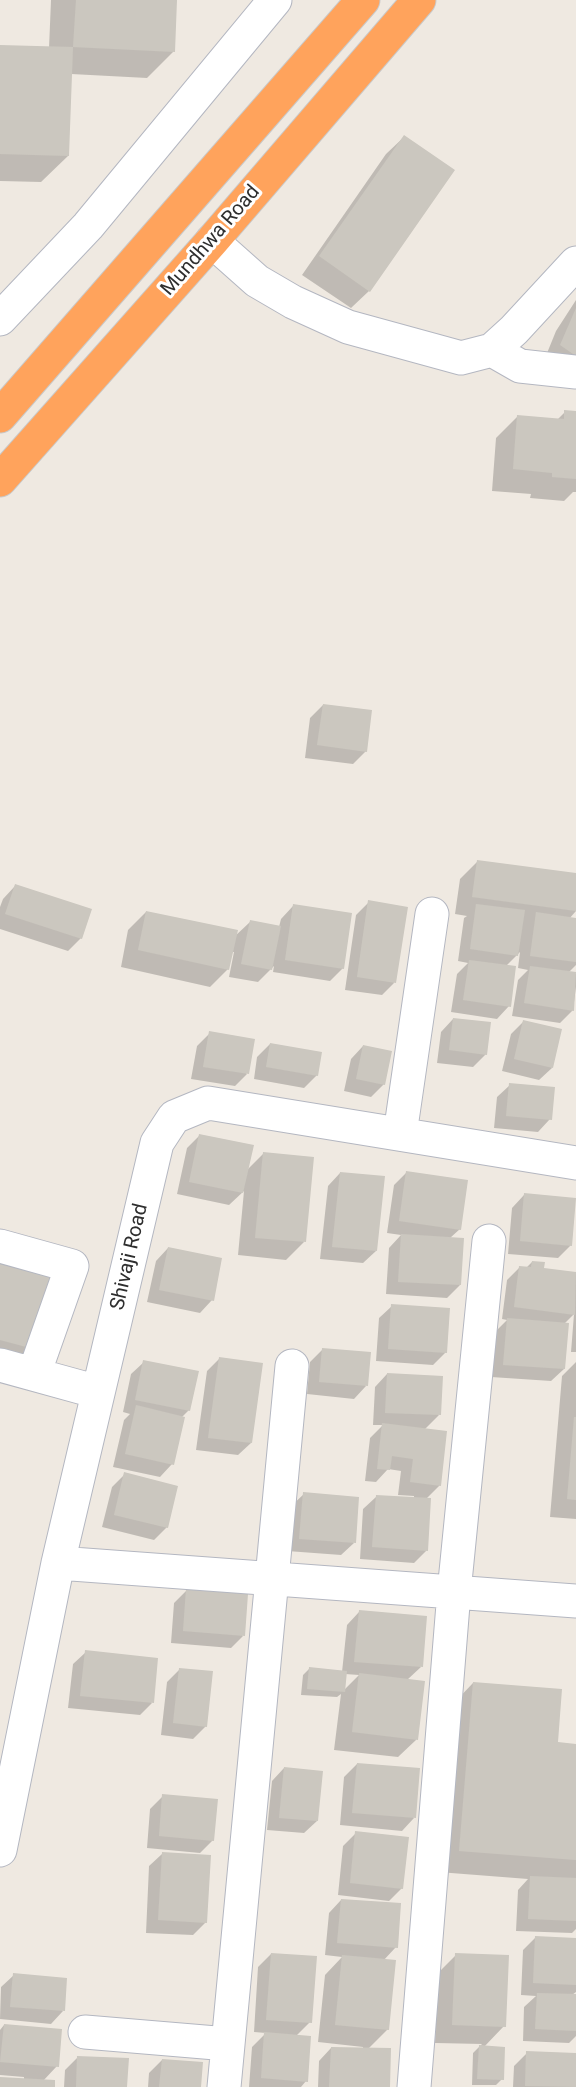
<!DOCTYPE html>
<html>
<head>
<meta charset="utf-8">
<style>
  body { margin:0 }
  canvas { display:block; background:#efe9e1 }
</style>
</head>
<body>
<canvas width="576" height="2087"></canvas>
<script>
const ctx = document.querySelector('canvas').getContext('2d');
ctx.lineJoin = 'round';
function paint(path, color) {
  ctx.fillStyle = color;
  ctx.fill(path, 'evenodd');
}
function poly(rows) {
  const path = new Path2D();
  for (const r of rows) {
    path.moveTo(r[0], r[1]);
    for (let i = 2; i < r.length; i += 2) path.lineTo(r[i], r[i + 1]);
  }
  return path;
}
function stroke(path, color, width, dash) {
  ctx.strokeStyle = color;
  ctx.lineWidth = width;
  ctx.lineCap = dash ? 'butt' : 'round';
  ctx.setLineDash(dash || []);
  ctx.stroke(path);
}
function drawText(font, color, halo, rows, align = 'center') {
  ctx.font = font + ' Roboto,sans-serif';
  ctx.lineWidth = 6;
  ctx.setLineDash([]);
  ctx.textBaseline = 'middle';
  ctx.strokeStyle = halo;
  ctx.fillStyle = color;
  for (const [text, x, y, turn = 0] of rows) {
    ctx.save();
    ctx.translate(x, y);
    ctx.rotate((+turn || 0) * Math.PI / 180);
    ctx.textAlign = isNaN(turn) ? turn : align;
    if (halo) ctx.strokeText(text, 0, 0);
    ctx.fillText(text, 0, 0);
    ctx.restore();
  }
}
paint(poly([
  [51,0,176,0,174,51,147,78,71,74,68,156,41,182,0,181,0,46,49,48],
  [404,137,369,291,351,308,302,275,386,154],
  [576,300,576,378,543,363,556,331],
  [565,412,576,413,576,492,573,492,564,501,530,498,531,494,492,491,496,438,518,416,557,420],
  [323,705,366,751,353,764,305,758,310,718],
  [478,861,576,874,576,911,569,919,576,920,576,965,568,973,576,974,576,987,573,1010,560,1023,512,1016,518,980,528,970,518,968,520,952,506,966,509,1006,497,1019,451,1012,457,974,468,963,458,961,464,918,467,916,455,914,460,879],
  [15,886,81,938,68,951,0,929,0,907,3,899],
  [369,902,394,983,382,995,345,990,356,915],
  [293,906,343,968,330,981,273,972,274,966,258,982,229,977,234,952,231,952,228,969,210,987,121,967,128,930,146,912,234,937,250,922,279,927,281,919],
  [453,1019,486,1054,473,1067,437,1063,441,1032],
  [523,1022,552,1068,539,1080,502,1071,511,1034],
  [210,1033,247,1074,235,1086,191,1079,197,1046],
  [270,1044,317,1075,304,1088,254,1079,257,1057],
  [363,1046,384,1084,371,1097,344,1091,351,1059],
  [510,1085,550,1119,538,1132,494,1128,497,1097],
  [200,1135,247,1170,263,1154,304,1242,286,1260,238,1255,244,1191,229,1205,177,1194,187,1148],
  [340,1173,376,1251,363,1263,320,1259,328,1186],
  [406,1173,460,1229,450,1238,460,1285,447,1298,386,1294,389,1248,401,1235,387,1233,394,1185],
  [524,1195,571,1245,558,1258,508,1254,512,1208],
  [168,1248,212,1300,200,1313,147,1302,156,1261],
  [0,1259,33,1348,11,1370,0,1367],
  [532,1262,543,1269,576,1274,576,1352,571,1352,574,1314,564,1324,564,1369,551,1381,491,1377,495,1332,507,1320,502,1319,507,1280,519,1268,526,1268],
  [392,1306,446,1352,433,1365,376,1361,379,1318],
  [323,1349,366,1386,354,1399,307,1394,310,1362],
  [220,1358,251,1443,238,1455,196,1450,207,1371],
  [144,1362,189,1410,181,1418,172,1464,160,1477,113,1467,124,1420,130,1414,123,1412,131,1374],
  [576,1362,576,1519,550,1517,562,1376],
  [387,1374,439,1415,424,1430,440,1485,425,1500,427,1550,414,1563,360,1559,363,1509,376,1497,414,1499,414,1496,398,1495,401,1471,388,1469,376,1482,365,1481,370,1438,383,1425,373,1425,375,1387],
  [125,1474,167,1527,154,1540,102,1527,112,1487],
  [304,1494,354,1543,341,1555,287,1551,291,1506],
  [187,1590,243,1636,231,1648,171,1643,174,1603],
  [359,1612,421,1667,407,1680,416,1740,398,1757,334,1750,341,1694,337,1697,301,1695,303,1675,309,1669,342,1672,347,1625],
  [345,1674,359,1675,344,1690],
  [86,1652,152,1703,140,1715,68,1708,73,1664],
  [180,1669,206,1726,193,1739,161,1735,167,1682],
  [473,1683,556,1744,576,1745,576,1929,572,1933,516,1931,518,1890,528,1879,438,1872,452,1705],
  [357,1764,414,1818,402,1831,340,1825,344,1777],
  [284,1768,317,1821,304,1833,267,1830,272,1781],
  [163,1796,213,1840,200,1853,147,1848,150,1809],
  [356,1833,402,1888,389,1901,338,1895,343,1846],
  [162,1854,206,1922,193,1935,146,1933,149,1866],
  [341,1900,396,1947,383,1961,388,2029,368,2049,388,2087,318,2087,319,2061,331,2048,363,2049,363,2047,318,2042,325,1975,342,1957,325,1955,329,1913],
  [535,1938,576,1939,576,1992,572,1995,576,1996,576,2036,569,2043,523,2041,524,2007,536,1996,521,1995,523,1950],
  [271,1954,310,2022,296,2036,306,2081,301,2087,249,2087,252,2047,266,2033,254,2032,258,1967],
  [456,1955,504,2026,484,2047,502,2079,496,2085,472,2085,473,2053,482,2044,435,2043,438,1973],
  [14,1975,63,2011,51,2024,0,2019,1,1987],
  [4,2025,57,2066,43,2081,53,2087,0,2087,0,2078,24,2080,24,2077,0,2075,0,2030],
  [527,2053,576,2055,576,2087,513,2087,514,2066],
  [78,2057,126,2087,64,2087,65,2070],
  [162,2060,200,2087,148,2087,149,2073]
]), '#0003');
paint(poly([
  [76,0,177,0,175,52,73,47],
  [0,45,73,47,69,156,0,154],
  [404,135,455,170,370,292,319,256],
  [576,308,576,356,560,345],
  [564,410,576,411,576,479,552,477,552,473,513,469,517,415,564,419],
  [323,704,372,710,367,752,317,745],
  [477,860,576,873,576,911,472,897],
  [15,884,92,909,82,939,5,914],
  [368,900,408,907,396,983,357,977],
  [293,904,352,913,344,969,285,960],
  [476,904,525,910,518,956,470,949],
  [146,911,238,930,229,970,138,950],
  [536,912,576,918,576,962,530,956],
  [250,920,281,926,272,970,241,964],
  [469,960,516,966,511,1007,463,1000],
  [530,966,576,972,574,1011,524,1003],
  [453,1018,491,1022,487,1055,449,1050],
  [523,1020,562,1029,553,1068,514,1059],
  [209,1031,255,1039,249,1074,203,1067],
  [270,1043,322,1052,318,1076,266,1067],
  [363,1045,392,1051,385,1085,356,1079],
  [509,1083,555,1087,552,1120,506,1116],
  [199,1134,254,1145,243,1193,189,1182],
  [263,1152,314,1157,306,1242,255,1238],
  [406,1171,468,1180,461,1230,399,1221],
  [340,1172,385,1176,377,1251,332,1247],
  [524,1193,576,1198,572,1246,520,1241],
  [401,1234,464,1238,461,1285,398,1282],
  [168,1247,222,1258,214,1301,159,1290],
  [0,1258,55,1269,34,1349,0,1340],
  [532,1261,545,1262,544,1268,576,1272,575,1315,514,1307,519,1266,531,1267],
  [391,1304,450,1308,447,1353,388,1349],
  [507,1318,569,1323,565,1369,503,1365],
  [322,1348,371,1352,368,1386,319,1382],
  [219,1357,263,1363,252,1443,208,1438],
  [143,1360,199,1371,190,1411,135,1400],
  [387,1373,443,1376,441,1415,385,1413],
  [136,1405,185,1417,174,1465,125,1454],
  [574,1417,576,1417,576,1500,567,1499],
  [382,1423,447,1431,441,1486,410,1482,413,1459,392,1456,390,1470,377,1469],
  [124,1472,178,1486,168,1528,114,1515],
  [303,1492,359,1497,356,1543,299,1539],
  [376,1495,431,1498,428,1551,372,1547],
  [186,1589,248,1594,245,1636,183,1631],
  [359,1610,427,1616,423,1667,354,1662],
  [85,1650,158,1658,154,1703,80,1696],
  [309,1667,347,1671,345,1692,307,1689],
  [179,1668,213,1671,207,1727,173,1723],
  [359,1673,425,1681,418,1740,352,1732],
  [473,1682,562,1689,558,1742,576,1744,576,1860,459,1851],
  [357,1763,420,1768,416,1818,352,1813],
  [284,1767,323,1771,318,1821,279,1818],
  [162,1794,218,1799,214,1841,159,1836],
  [355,1831,409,1837,403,1889,350,1883],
  [162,1852,211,1855,207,1923,158,1920],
  [530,1876,576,1878,576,1921,528,1919],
  [341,1899,401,1903,398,1948,337,1943],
  [535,1936,576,1938,576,1985,533,1983],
  [271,1953,317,1956,312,2023,266,2020],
  [455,1953,509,1955,506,2027,452,2025],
  [342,1955,396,1960,389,2030,335,2025],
  [13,1973,67,1978,65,2011,10,2007],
  [537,1993,576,1994,576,2031,535,2029],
  [4,2024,62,2029,59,2067,0,2062],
  [264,2032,311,2036,308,2082,261,2078],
  [479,2045,505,2047,504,2080,477,2079],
  [331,2047,391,2048,390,2087,329,2087],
  [526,2051,576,2053,576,2087,525,2086],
  [77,2056,129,2058,127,2087,76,2087],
  [162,2059,203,2062,201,2087,159,2087],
  [0,2077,55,2080,55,2087,0,2087]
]), '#cbc7bf');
const minor = poly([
  [212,241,257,281,293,302,348,327,461,358,492,350,514,330,576,263],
  [0,319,88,226,275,0],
  [492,350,520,366,576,372],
  [400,1134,432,914],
  [0,1246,72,1266,34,1374],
  [0,1365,98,1392],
  [58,1563,576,1601],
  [0,1850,58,1563,157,1143,174,1117,208,1103,576,1163],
  [85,2032,228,2044],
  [224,2087,292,1366],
  [414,2087,454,1592,489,1241]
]);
const highway = poly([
  [0,416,363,0],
  [0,480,212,241,419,0]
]);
stroke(minor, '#b4b7c1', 35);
stroke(highway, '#c9c9c9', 35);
stroke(minor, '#fff', 33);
stroke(highway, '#ffa35c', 33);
drawText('20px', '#2e2e2e', '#fff', [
  ["Mundhwa Road",211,241,-49],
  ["Shivaji Road",130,1257,-77]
]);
</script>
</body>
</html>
